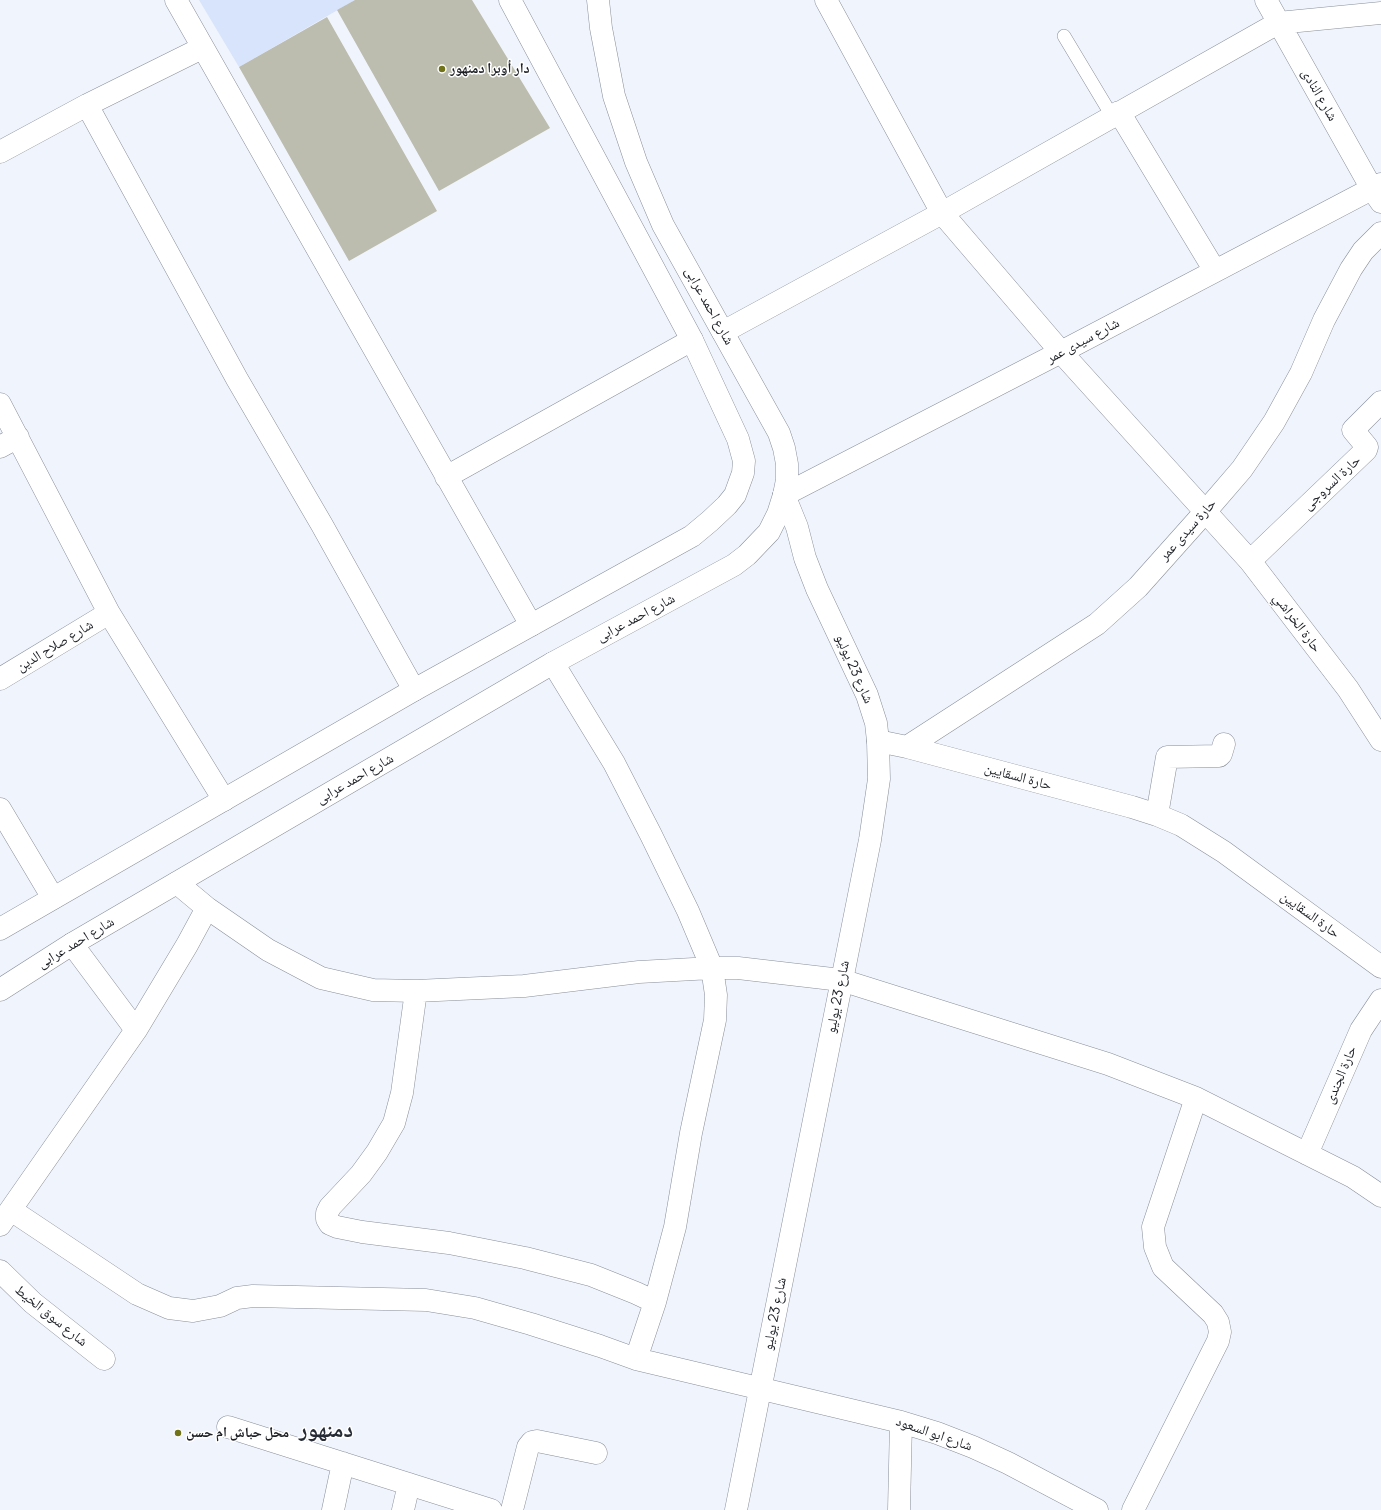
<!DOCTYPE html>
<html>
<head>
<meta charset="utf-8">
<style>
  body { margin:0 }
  canvas { display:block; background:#f0f4fc }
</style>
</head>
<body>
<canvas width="1381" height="1510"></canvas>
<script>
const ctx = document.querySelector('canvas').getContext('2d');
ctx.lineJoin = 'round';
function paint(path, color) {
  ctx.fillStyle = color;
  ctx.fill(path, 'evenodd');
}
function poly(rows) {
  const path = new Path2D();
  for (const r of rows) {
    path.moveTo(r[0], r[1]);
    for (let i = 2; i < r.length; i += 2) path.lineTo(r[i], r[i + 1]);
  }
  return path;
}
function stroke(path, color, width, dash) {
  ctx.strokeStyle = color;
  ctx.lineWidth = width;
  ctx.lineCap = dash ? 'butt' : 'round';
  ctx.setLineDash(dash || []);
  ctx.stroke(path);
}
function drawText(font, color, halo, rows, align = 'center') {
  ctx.font = font + ' Manrope,"Noto Naskh Arabic",sans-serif';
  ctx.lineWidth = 3;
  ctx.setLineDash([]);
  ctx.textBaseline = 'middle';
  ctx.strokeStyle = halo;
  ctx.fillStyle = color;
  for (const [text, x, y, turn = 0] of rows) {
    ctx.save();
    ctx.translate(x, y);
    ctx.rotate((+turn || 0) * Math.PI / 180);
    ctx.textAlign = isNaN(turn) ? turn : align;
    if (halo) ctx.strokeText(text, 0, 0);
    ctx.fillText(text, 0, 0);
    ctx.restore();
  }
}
paint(poly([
  [199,0,355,0,239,67]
]), '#d8e4fb');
paint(poly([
  [355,0,472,0,550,128,439,191,337,10],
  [327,17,437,211,349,261,239,67]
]), '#bcbdae');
const service = poly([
  [1064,36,1112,116]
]);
const minor = poly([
  [176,0,531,625],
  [826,0,942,213,1061,352,1250,561,1348,689,1381,740],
  [1266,0,1372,189,1381,202],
  [87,105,237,379,322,525,414,690],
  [1119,112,1215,271],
  [0,152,87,105,202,48],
  [723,332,942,213,1278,23,1381,13],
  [0,404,109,613,224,800],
  [0,447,18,437],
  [446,477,692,340],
  [784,495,1061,352,1381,184],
  [1250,561,1366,450,1367,447,1353,430,1381,402],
  [553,663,614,763,651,835,688,911,712,968,716,995,715,1020,691,1133,675,1227,655,1302],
  [0,679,109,613],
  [878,741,907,747,1132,807,1157,815,1181,825,1224,852,1381,967],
  [907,747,1097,624,1138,587,1205,512,1242,469,1274,422,1301,373,1324,320,1351,269,1363,251,1381,233],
  [0,809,53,898],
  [1157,815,1167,757,1219,756,1221,754,1224,744],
  [177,883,207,908,268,950,321,978,373,990,416,991],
  [72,944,136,1030],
  [1307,1154,1361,1030,1381,1000],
  [11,1210,137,1294,169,1308,193,1311,220,1306,237,1298,253,1296,426,1300,475,1308,531,1324,600,1346,636,1359],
  [0,1225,136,1030,187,945,207,908],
  [0,1271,33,1303,104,1359],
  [228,1427,491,1510],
  [333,1510,343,1463],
  [403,1510,409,1484],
  [512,1510,528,1447,532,1442,537,1441,596,1453],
  [899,1510,901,1422],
  [1097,1510,1008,1463,973,1447,937,1433,901,1422,636,1359,655,1302,636,1293,591,1275,525,1258,449,1243,362,1232,337,1227,330,1224,327,1219,327,1213,330,1207,361,1174,377,1152,394,1123,402,1093,416,991,524,986,639,972,712,968,738,968,841,980,1108,1064,1196,1098,1353,1177,1381,1196],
  [1133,1510,1218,1341,1220,1332,1218,1322,1213,1314,1163,1267,1155,1247,1153,1227,1196,1098]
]);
const tertiary = poly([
  [736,1510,870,840,879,779,878,741,876,723,867,695,817,589,805,558,797,527,784,495]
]);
const secondary = poly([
  [0,929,414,690,692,536,710,521,727,505,735,495,743,473,744,461,738,439,692,340,510,0],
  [0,990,72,944,553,663,734,565,747,555,769,532,778,514,784,495,787,480,787,464,784,448,779,433,663,225,636,162,614,96,601,28,598,0]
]);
stroke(service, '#898f9b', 14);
stroke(minor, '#898f9b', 23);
stroke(tertiary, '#898f9b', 23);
stroke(secondary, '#898f9b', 23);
stroke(service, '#fff', 13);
stroke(minor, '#fff', 22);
stroke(tertiary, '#fff', 22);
stroke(secondary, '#fff', 22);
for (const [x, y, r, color] of [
  [442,69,4,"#717318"],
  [178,1433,4,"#717318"]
]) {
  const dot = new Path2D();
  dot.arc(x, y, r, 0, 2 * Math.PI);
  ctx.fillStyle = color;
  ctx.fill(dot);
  stroke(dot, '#fff', 1.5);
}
drawText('bold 14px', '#1c1f24', '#fff', [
  ["دار أوبرا دمنهور",450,69],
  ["محل حباش ام حسن",186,1433]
], 'left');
drawText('14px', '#1c1f24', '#fff', [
  ["شارع النادى",1319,95,60],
  ["شارع احمد عرابى",709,306,61],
  ["شارع سيدى عمر",1083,341,-28],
  ["حارة السروجى",1332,483,-43],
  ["حارة سيدى عمر",1188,530,-48],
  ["شارع احمد عرابى",636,618,-28],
  ["حارة الخراشي",1297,623,53],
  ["شارع صلاح الدين",55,646,-31],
  ["شارع 23 يوليو",854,669,66],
  ["حارة السقايين",1018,777,15],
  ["شارع احمد عرابى",355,779,-30],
  ["حارة السقايين",1310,915,36],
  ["شارع احمد عرابى",76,943,-31],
  ["شارع 23 يوليو",838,997,-79],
  ["حارة الجندى",1341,1075,-67],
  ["شارع 23 يوليو",775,1314,-79],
  ["شارع سوق الخيط",51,1316,39],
  ["شارع ابو السعود",934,1434,19]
]);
drawText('bold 22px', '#262b35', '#fff', [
  ["دمنهور",326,1431]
]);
</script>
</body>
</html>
